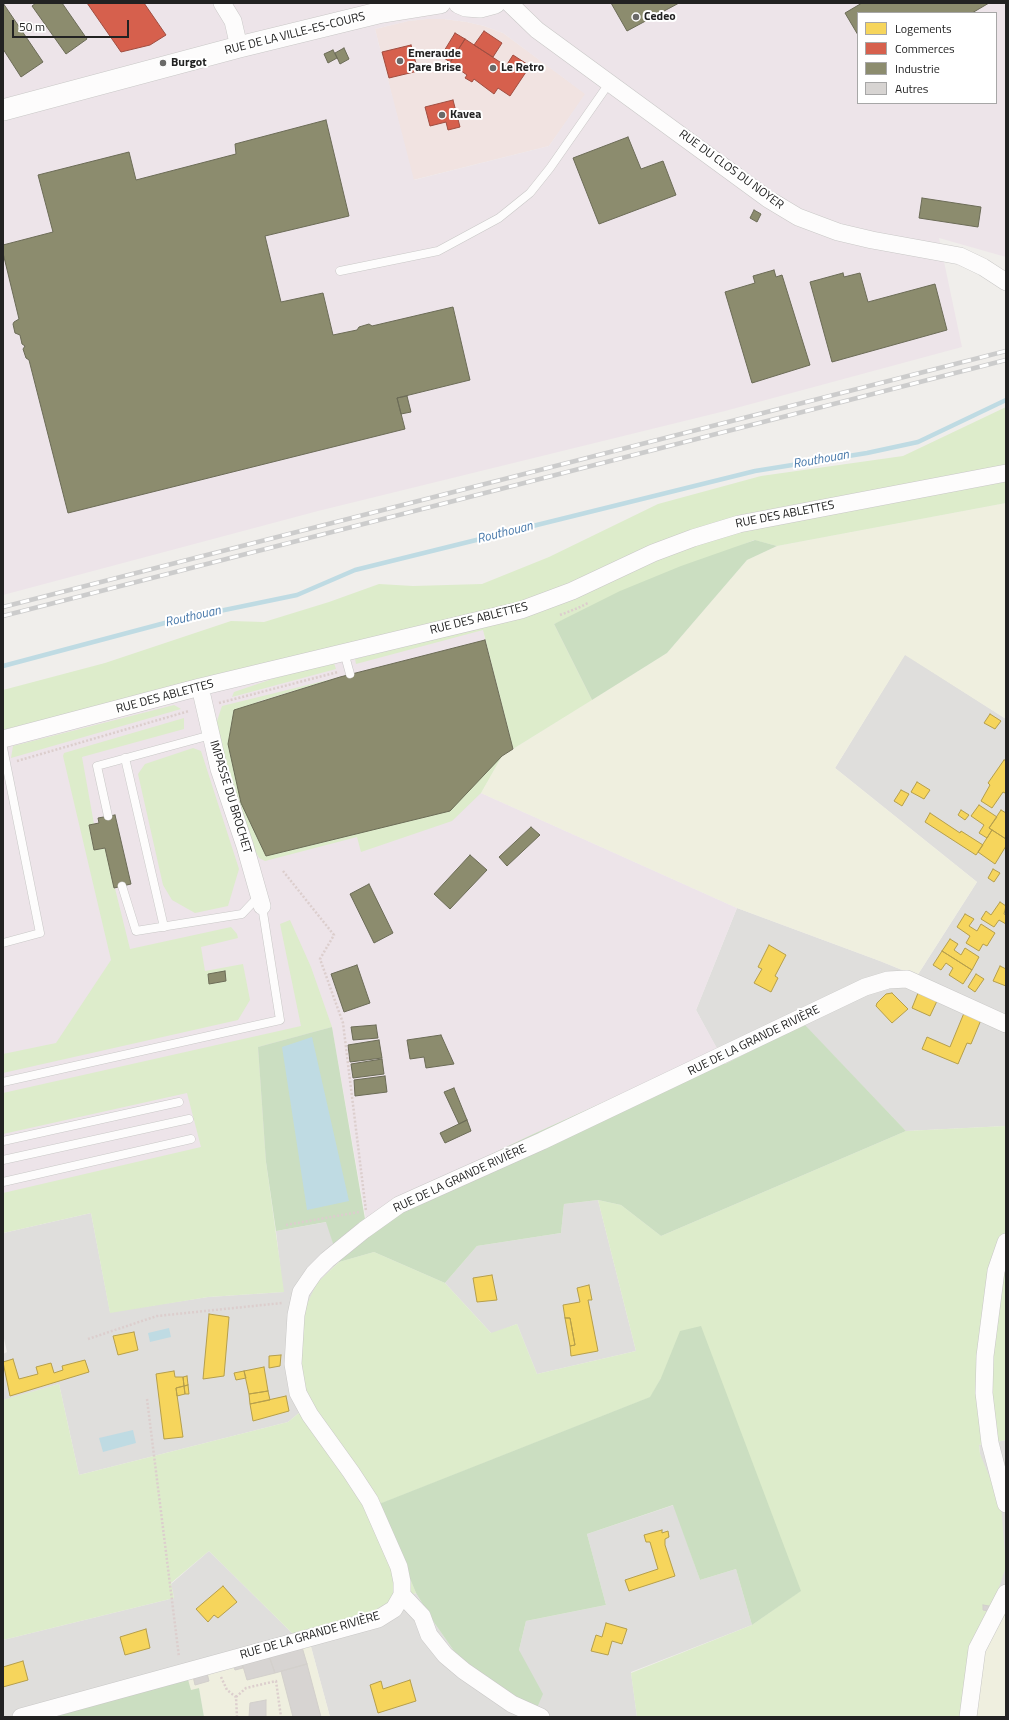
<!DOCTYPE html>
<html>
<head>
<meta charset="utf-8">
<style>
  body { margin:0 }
  #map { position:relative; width:1009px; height:1720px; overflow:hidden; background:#f0eeeb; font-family:"Titillium Web",sans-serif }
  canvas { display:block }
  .frame { position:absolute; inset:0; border:4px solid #222; pointer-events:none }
  .legend { position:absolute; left:857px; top:12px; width:140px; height:92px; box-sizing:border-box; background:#fff; border:1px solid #a7a7a7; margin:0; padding:5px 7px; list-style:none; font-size:12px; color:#222 }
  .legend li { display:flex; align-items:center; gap:8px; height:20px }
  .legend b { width:20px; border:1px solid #a7a7a7 }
  .scale { position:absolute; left:12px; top:20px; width:117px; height:18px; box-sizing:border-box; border:2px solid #222; border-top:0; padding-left:5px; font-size:12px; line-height:14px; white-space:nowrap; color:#222; -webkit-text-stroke:3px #fff; paint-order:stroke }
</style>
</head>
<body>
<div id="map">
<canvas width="1009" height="1720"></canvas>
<div class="frame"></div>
<ul class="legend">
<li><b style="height:11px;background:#f6d55c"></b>Logements</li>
<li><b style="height:11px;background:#d6604d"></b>Commerces</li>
<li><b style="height:11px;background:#8c8c6e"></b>Industrie</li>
<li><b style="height:11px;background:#d7d4d2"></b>Autres</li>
</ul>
<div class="scale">50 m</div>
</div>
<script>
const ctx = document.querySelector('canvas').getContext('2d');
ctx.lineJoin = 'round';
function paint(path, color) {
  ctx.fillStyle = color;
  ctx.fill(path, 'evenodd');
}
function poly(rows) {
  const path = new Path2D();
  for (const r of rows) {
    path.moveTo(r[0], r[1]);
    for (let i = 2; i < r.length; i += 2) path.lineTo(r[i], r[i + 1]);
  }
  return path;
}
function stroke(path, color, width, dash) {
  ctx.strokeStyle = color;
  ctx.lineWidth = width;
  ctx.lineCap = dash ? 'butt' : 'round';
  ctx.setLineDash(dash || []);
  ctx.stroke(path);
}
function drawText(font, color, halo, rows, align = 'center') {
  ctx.font = font + ' "Titillium Web",sans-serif';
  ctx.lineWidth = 4;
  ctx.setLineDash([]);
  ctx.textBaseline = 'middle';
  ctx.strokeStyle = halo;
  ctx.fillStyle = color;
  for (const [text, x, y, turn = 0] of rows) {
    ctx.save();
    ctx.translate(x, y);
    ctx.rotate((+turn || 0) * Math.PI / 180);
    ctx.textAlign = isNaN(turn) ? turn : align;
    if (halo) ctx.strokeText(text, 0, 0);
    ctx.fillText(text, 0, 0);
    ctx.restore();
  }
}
paint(poly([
  [905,654,1006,719,1006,1126,906,1131,804,1025,725,1064,696,1010,737,908,880,961,917,976,977,882,835,768],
  [598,1200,636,1351,537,1374,517,1324,492,1334,445,1283,477,1246,561,1233,564,1204],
  [91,1213,110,1312,208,1297,283,1292,276,1231,327,1222,339,1262,317,1283,310,1404,288,1422,79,1475,59,1384,4,1400,3,1354,7,1352,3,1334,3,1233],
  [1006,1440,1006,1600,997,1594,979,1445],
  [674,1505,700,1580,736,1569,752,1625,631,1672,637,1717,533,1717,519,1650,526,1621,606,1605,587,1534],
  [209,1551,293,1634,378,1610,416,1593,433,1621,461,1661,530,1717,330,1717,310,1643,53,1717,3,1717,3,1640,174,1598,171,1584]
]), '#dfdedc');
paint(poly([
  [427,19,444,19,467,22,484,26,503,33,586,94,549,146,413,180,375,29,408,21]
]), '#f1e3e1');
paint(poly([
  [3,3,1006,3,1006,257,939,238,962,347,725,411,318,511,3,595],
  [858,13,996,13,996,103,858,103],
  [427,19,444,19,467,22,484,26,503,33,585,94,549,146,414,180,375,29,408,21],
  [481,612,485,640,513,749,501,756,481,793,737,908,696,1010,718,1050,529,1136,429,1184,366,1220,332,1027,266,1162,167,1195,3,1233,3,730]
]), '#ede4e9');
paint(poly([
  [1006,503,1006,719,905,655,835,768,977,882,917,976,880,961,737,908,481,793,502,756,667,653,747,560,777,546],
  [1006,1614,1006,1717,974,1717,984,1644],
  [310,1643,330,1717,204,1717,199,1688,191,1691,187,1676]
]), '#efefdf');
paint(poly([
  [1006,407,1006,503,777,546,754,540,554,624,592,700,513,749,483,630,356,664,355,659,445,636,154,692,3,730,3,690,105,663,231,621,264,622,329,602,379,584,413,586,482,584,549,557,658,504,761,476,903,456],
  [334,663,336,669,232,697,234,692,278,677],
  [340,677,257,702,247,719,502,756,481,793,452,821,361,852,357,837,265,861,259,858,239,820,215,727,222,706],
  [174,705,181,709,11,758,13,746],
  [184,718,184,729,82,757,94,824,89,826,94,850,105,848,130,949,231,927,237,934,238,938,201,947,205,971,243,964,250,1000,238,1020,3,1073,3,1054,56,1043,111,960,63,756,64,753],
  [193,748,201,751,239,869,228,906,195,913,172,900,163,885,138,774,145,764],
  [290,920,311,967,332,1027,258,1047,266,1162,284,1292,208,1297,110,1313,91,1213,3,1233,3,1193,201,1147,187,1093,3,1134,3,1093,301,1026,280,924],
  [1006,1126,1006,1440,979,1445,980,1454,1001,1504,1006,1567,997,1593,1006,1600,1006,1614,984,1644,974,1717,637,1717,631,1673,752,1625,800,1591,661,1378,651,1397,380,1504,416,1593,378,1610,293,1634,209,1551,171,1583,174,1598,3,1640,3,1400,59,1384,79,1475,288,1422,310,1404,301,1368,304,1310,317,1283,339,1262,374,1252,445,1283,491,1333,517,1324,537,1374,636,1351,598,1200,621,1205,661,1236,906,1131]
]), '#ddeccb');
paint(poly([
  [755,540,777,546,747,560,667,653,592,700,554,624,620,591,681,566],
  [804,1024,906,1131,661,1236,621,1205,598,1200,564,1204,561,1233,477,1246,445,1283,374,1252,339,1262,326,1222,276,1231,266,1162,258,1047,332,1027,365,1219,429,1184,529,1136,718,1050,725,1064],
  [701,1326,801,1591,752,1625,736,1569,700,1580,673,1505,587,1534,606,1605,526,1621,519,1650,543,1694,533,1717,461,1661,433,1621,416,1593,379,1504,650,1397,661,1378,680,1331],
  [187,1676,191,1690,199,1688,204,1717,53,1717]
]), '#cbdec1');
paint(poly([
  [312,1037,349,1201,307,1210,282,1047],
  [169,1328,171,1337,150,1342,148,1333],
  [133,1430,136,1443,103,1452,99,1438]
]), '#bfdbe3');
const homes = poly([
  [990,714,1001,721,995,729,984,723,990,714],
  [1004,760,1006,760,1006,791,1005,793,1003,792,992,808,981,801,990,785,988,783,1004,760],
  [917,782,930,790,924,799,911,792,917,782],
  [901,790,909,794,902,806,894,801,901,790],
  [979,805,997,817,989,828,992,830,987,838,979,833,984,825,971,816,979,805],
  [961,810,969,815,965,820,958,815,961,810],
  [1001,810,1006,813,1006,839,989,828,1001,810],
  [930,813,960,833,961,831,983,845,976,855,925,822,930,813],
  [992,830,1006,839,1006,846,995,864,978,852,992,830],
  [993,869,1000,873,994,882,988,878,993,869],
  [1000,902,1006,906,1004,914,1006,915,1006,924,999,920,994,927,981,919,986,911,991,915,1000,902],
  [965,914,974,919,969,926,977,931,981,924,995,933,987,946,983,944,979,951,966,943,970,936,957,927,965,914],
  [950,939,958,944,954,950,961,955,965,948,979,957,972,970,942,951,950,939],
  [769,945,786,955,775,976,778,978,771,992,754,983,762,969,758,967,769,945],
  [942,951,972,970,963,984,949,975,953,968,946,963,941,970,933,965,942,951],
  [1000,966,1006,969,1006,986,993,981,1000,966],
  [976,974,984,979,975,992,968,987,976,974],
  [892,993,908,1009,892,1023,876,1006,877,1003,886,994,892,993],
  [918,993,937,1001,930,1016,912,1008,918,993],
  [964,1013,981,1020,971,1044,967,1043,958,1064,922,1049,927,1037,950,1047,964,1013],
  [492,1275,497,1300,477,1302,473,1278,492,1275],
  [589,1285,592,1300,588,1300,598,1351,571,1356,570,1346,575,1345,570,1318,565,1318,563,1305,580,1302,577,1288,589,1285],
  [209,1314,229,1317,224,1376,203,1379,209,1314],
  [565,1318,570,1318,575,1345,570,1346,565,1318],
  [134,1332,138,1350,118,1355,113,1336,134,1332],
  [281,1355,280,1366,269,1368,269,1356,281,1355],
  [13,1359,19,1379,38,1374,36,1367,51,1363,54,1373,63,1370,62,1366,85,1360,89,1372,10,1396,3,1362,13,1359],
  [264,1367,268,1391,249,1394,244,1371,264,1367],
  [174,1371,175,1377,183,1377,184,1386,176,1388,183,1437,164,1439,156,1374,174,1371],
  [244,1371,246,1378,236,1380,234,1373,244,1371],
  [187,1376,188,1385,184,1386,183,1377,187,1376],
  [188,1385,189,1394,185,1394,184,1386,188,1385],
  [184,1386,185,1394,177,1396,176,1388,184,1386],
  [268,1391,270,1400,250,1404,249,1394,268,1391],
  [286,1396,289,1411,253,1421,250,1404,286,1396],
  [662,1530,662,1533,668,1531,669,1537,665,1539,665,1545,675,1576,629,1591,625,1580,658,1569,650,1542,646,1542,644,1535,662,1530],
  [223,1586,237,1602,218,1618,214,1615,208,1622,196,1609,223,1586],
  [606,1623,627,1629,622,1644,612,1641,608,1655,591,1651,596,1635,602,1637,606,1623],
  [146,1629,150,1648,125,1655,120,1637,146,1629],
  [23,1661,28,1680,3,1687,3,1667,23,1661],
  [410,1680,416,1701,378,1713,370,1685,381,1681,383,1689,410,1680]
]);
paint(homes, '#f6d55c');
stroke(homes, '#b69f4b', 1);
const shops = poly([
  [87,3,144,3,166,35,150,45,121,52,87,3],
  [484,31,502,43,493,57,474,45,484,31],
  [455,33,465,39,450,62,441,56,455,33],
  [465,39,506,66,513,55,530,66,510,96,498,88,494,94,474,79,472,82,465,78,467,75,450,63,465,39],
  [411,45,418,71,389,78,382,52,411,45],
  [453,100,460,127,448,130,446,122,430,126,425,107,453,100]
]);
paint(shops, '#d6604d');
stroke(shops, '#a04d40', 1);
const industry = poly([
  [3,3,43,62,21,77,3,49,3,3],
  [36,3,62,3,87,39,66,54,32,6,36,3],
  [611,3,679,3,627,31,611,3],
  [862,3,989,3,972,13,858,13,858,35,845,13,862,3],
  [344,48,349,59,340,64,335,53,344,48],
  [333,50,337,58,328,63,324,54,333,50],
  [326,120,349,216,265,236,281,302,323,293,333,335,357,330,359,327,369,324,372,326,453,307,470,380,397,398,405,429,68,513,29,360,26,358,23,349,25,346,22,344,20,335,15,333,13,324,14,322,19,319,3,253,3,245,53,232,38,175,129,152,136,180,236,154,235,144,326,120],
  [628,137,641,169,663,161,676,195,599,224,573,158,628,137],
  [922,198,981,207,978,227,919,218,922,198],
  [754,210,761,214,757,222,750,218,754,210],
  [774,270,776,277,782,275,810,365,752,383,725,292,755,283,753,276,774,270],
  [843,273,844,277,860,273,868,302,935,284,947,330,832,362,810,282,843,273],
  [407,396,411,412,401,414,397,398,407,396],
  [485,640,513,749,502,756,450,811,266,856,241,803,228,744,234,710,340,677,485,640],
  [115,815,131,884,114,888,105,848,94,850,89,825,99,823,98,818,115,815],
  [531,827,540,835,507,866,499,857,531,827],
  [470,855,487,870,450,909,434,894,470,855],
  [369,884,393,933,374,943,350,894,369,884],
  [357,965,370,1003,344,1012,331,974,357,965],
  [225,971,226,981,209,984,208,974,225,971],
  [376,1025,378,1038,353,1040,351,1027,376,1025],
  [441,1035,454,1064,426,1068,424,1057,410,1059,407,1040,441,1035],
  [379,1040,382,1058,350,1062,348,1045,379,1040],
  [382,1059,384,1074,353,1078,351,1064,382,1059],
  [385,1076,387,1092,355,1096,354,1080,385,1076],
  [454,1088,467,1120,459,1124,444,1092,454,1088],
  [467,1120,471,1131,445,1143,440,1133,467,1120]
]);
paint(industry, '#8c8c6e');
stroke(industry, '#6c6c57', 1);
stroke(poly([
  [3,666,176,620,297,595,355,570,755,471,867,453,918,442,1006,400]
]), '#bfdbe3', 4.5);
const building = poly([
  [983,1605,989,1606,989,1611,983,1610,983,1605],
  [302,1647,307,1664,275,1673,269,1656,302,1647],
  [269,1656,275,1673,247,1680,242,1663,269,1656],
  [242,1663,243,1668,235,1670,233,1666,242,1663],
  [307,1664,321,1717,293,1717,281,1671,307,1664],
  [207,1673,209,1681,195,1685,193,1676,207,1673],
  [266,1700,266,1717,249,1717,250,1703,266,1700]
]);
paint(building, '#d7d4d2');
stroke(building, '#d3d0cc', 1);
const service = poly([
  [340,271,438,251,499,218,530,193,550,168,610,82],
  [344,652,350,674],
  [3,748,40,933,3,943],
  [125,758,164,927],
  [108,816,97,766,211,735],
  [122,886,136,931,242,914,259,896],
  [3,1082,280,1020,262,906],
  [3,1141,179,1102],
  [3,1160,189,1119],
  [3,1182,191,1139]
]);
const minor = poly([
  [222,3,233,21,239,47],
  [509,3,537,30,768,199,798,217,838,232,872,240,960,256,983,267,1006,282],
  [200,687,219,769,245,846,262,906],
  [3,739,200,687,521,610,572,591,653,553,693,538,739,524,1006,473],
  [1006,1242,996,1271,985,1356,984,1393,990,1443,1006,1504],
  [402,1595,422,1616,429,1635,445,1655,464,1671,512,1704,541,1717],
  [21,1717,378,1619,394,1609,402,1595,402,1582,399,1567,370,1501,351,1472,310,1415,298,1393,293,1364,296,1315,301,1292,314,1273,327,1260,364,1230,399,1205,542,1141,865,987,888,980,907,979,1006,1024],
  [968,1717,977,1649,1006,1593]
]);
const tertiary = poly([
  [459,3,466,6,480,7,495,3],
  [3,110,239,47,378,13,440,3]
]);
stroke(service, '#c9c8c7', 9);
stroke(minor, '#c9c8c7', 18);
stroke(tertiary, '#c9c8c7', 22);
stroke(poly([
  [560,615,578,608,588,603],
  [219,703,338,672],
  [17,761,189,711],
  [283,871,334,935,320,959,343,1023,366,1211],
  [286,1225,359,1212],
  [88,1339,157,1316,282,1303],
  [147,1399,179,1657],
  [221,1677,227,1690,236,1697,237,1717],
  [236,1697,246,1688,276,1681,281,1717]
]), '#dccecd', 2.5, [2, 2]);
stroke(service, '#fdfcfc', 8);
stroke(minor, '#fdfcfc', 17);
stroke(tertiary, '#fdfcfc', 21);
const rail = poly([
  [3,607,1006,351],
  [3,616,1006,360]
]);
stroke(rail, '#ccc', 4.5);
stroke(rail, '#fff', 3, [9]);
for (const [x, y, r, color] of [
  [636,17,4,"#6a6968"],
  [400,61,4,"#6a6968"],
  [163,63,4,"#6a6968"],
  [493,68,4,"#6a6968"],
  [442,115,4,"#6a6968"]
]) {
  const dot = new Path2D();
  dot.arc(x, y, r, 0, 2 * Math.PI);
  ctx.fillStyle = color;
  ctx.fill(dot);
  stroke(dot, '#fff', 1.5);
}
drawText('bold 12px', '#222', '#fff', [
  ["Cedeo",644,17],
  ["Emeraude",408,54],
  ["Pare Brise",408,68],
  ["Burgot",171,63],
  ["Le Retro",501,68],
  ["Kavea",450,115]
], 'left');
drawText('12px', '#222', '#fff', [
  ["RUE DE LA VILLE-ES-COURS",295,34,-14],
  ["RUE DU CLOS DU NOYER",731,170,36],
  ["RUE DES ABLETTES",785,515,-11],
  ["RUE DES ABLETTES",479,619,-14],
  ["RUE DES ABLETTES",165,697,-15],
  ["IMPASSE DU BROCHET",230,797,73],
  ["RUE DE LA GRANDE RIVIÈRE",754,1041,-26],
  ["RUE DE LA GRANDE RIVIÈRE",460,1179,-25],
  ["RUE DE LA GRANDE RIVIÈRE",310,1636,-16]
]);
drawText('italic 13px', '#4a7aab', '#fff', [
  ["Routhouan",821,460,-10],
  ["Routhouan",505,533,-14],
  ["Routhouan",193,617,-13]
]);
</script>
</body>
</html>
